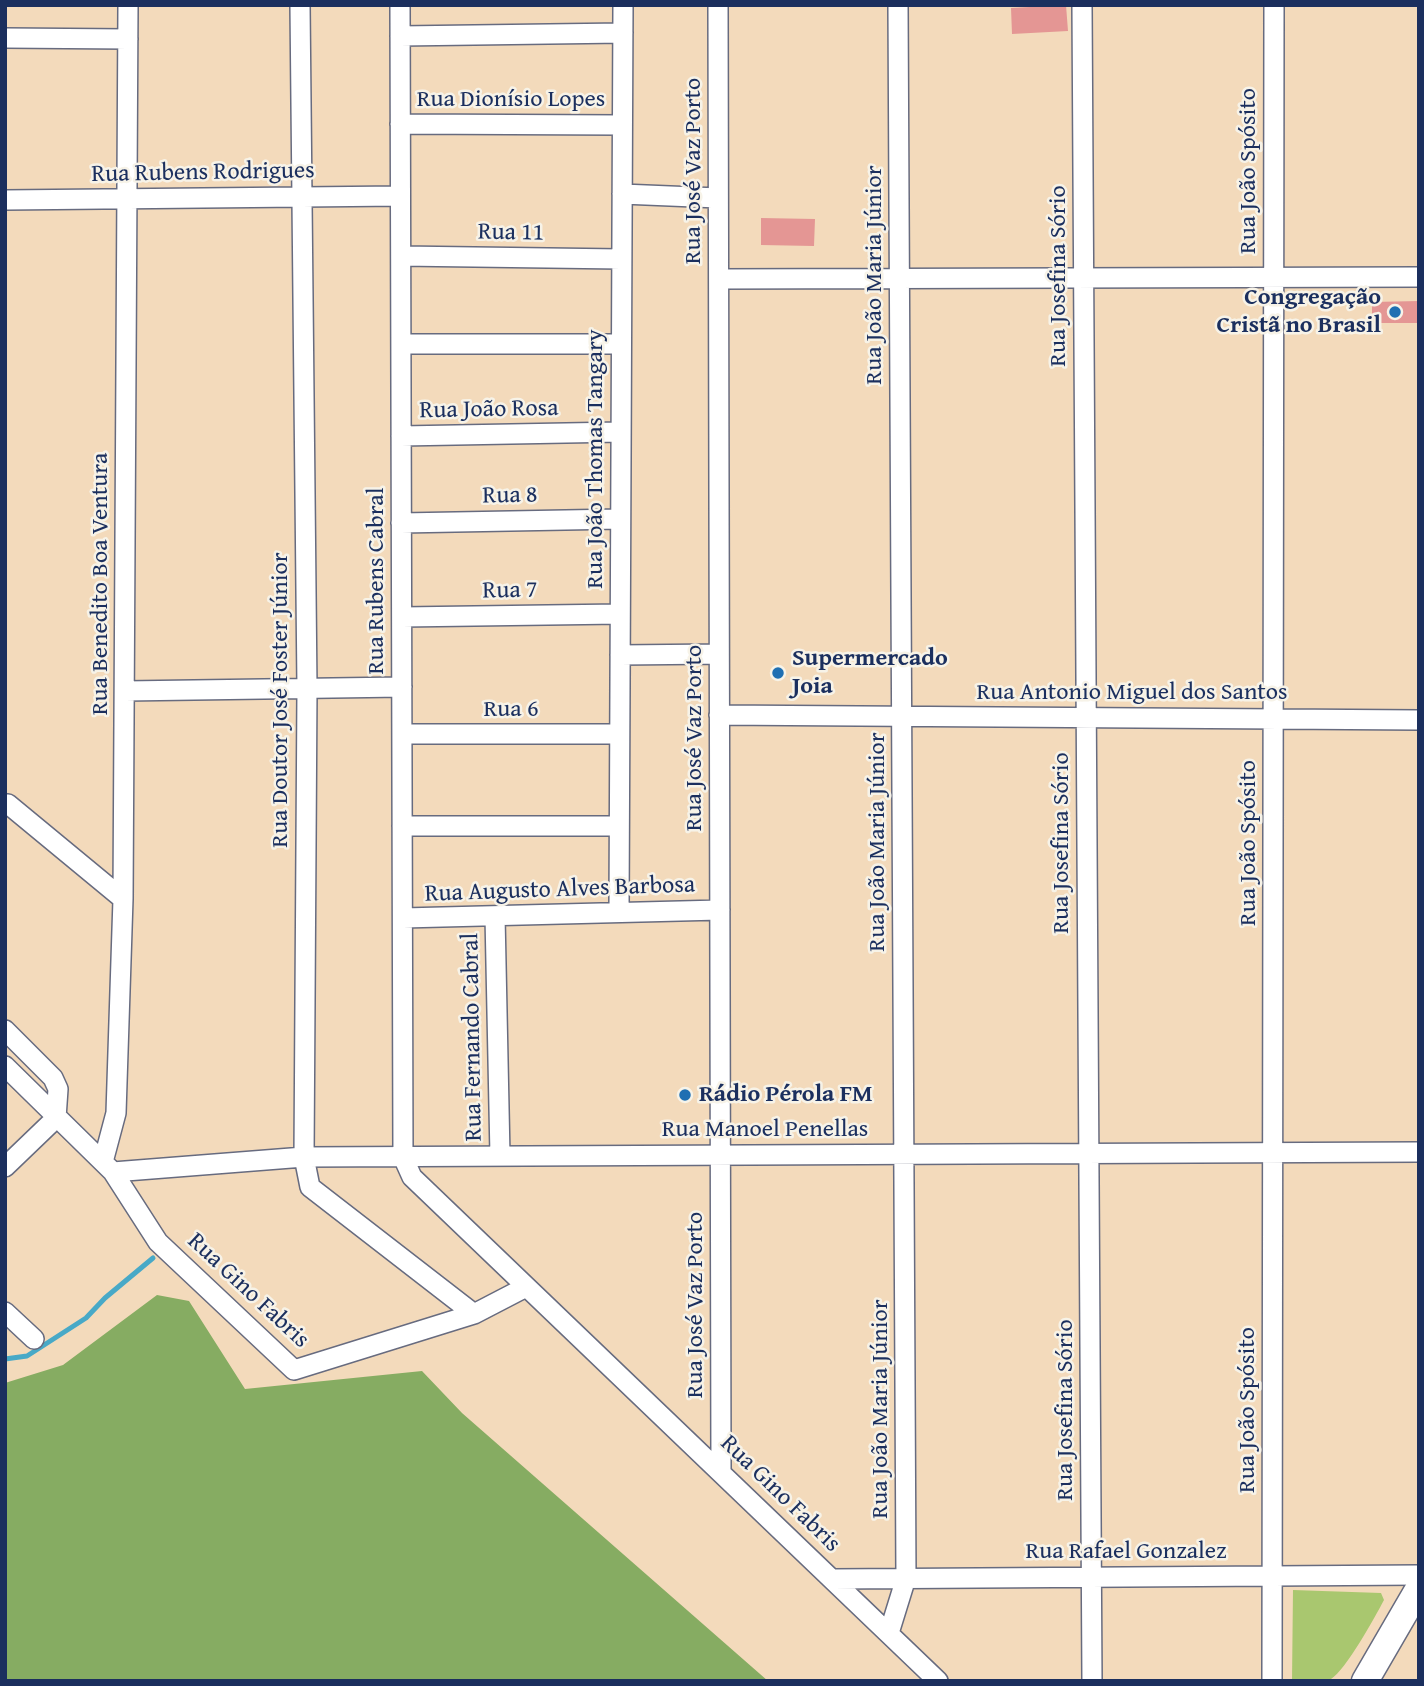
<!DOCTYPE html>
<html>
<head>
<meta charset="utf-8">
<style>
  body { margin:0 }
  #map { position:relative; width:1424px; height:1686px; overflow:hidden; background:#f3dabb; font-family:"Gentium Book Plus",serif }
  canvas { display:block }
  .frame { position:absolute; inset:0; border:7px solid #1b2f5e; pointer-events:none }
</style>
</head>
<body>
<div id="map">
<canvas width="1424" height="1686"></canvas>
<div class="frame"></div>
</div>
<script>
const c = document.querySelector('canvas').getContext('2d');
c.lineJoin = 'round';
function paint(path, color) { c.fillStyle = color; c.fill(path, 'evenodd'); }
function strokePath(path, color, width, dash) { c.strokeStyle = color; c.lineWidth = width; c.lineCap = dash ? 'butt' : 'round'; c.setLineDash(dash || []); c.stroke(path); }
function drawText(font, color, halo, rows, align = 'center') {
  c.font = font + ' "Gentium Book Plus",serif'; c.lineWidth = 5; c.setLineDash([]); c.textBaseline = 'middle'; c.strokeStyle = halo; c.fillStyle = color; for (const [text, x, y, turn = 0] of rows) {
    c.save(); c.translate(x, y); c.rotate((+turn || 0) * Math.PI / 180); c.textAlign = isNaN(turn) ? turn : align; if (halo) c.strokeText(text, 0, 0); c.fillText(text, 0, 0); c.restore();
  }
}
paint(new Path2D(`
  M1293 1590 1381 1593 1384 1600C1375 1617 1346 1670 1331 1679 1322 1684 1303 1681 1292 1681Z`), '#a9c76f');
paint(new Path2D(`
  M157 1295 189 1301 245 1389 422 1371 462 1413 768 1681H5V1383L63 1365Z`), '#86ac62');
strokePath(new Path2D(`
  M5 1359 27 1356 86 1318 105 1298 153 1258`), '#48a9c7', 5);
paint(new Path2D(`
  M1066 5 1068 31 1012 34 1011 8Z
  M761 218 815 219 814 246 761 245Z
  M1419 301V323H1372V302Z`), '#e49694');
const street = new Path2D(`
  M300 5 307 688 304 1157 310 1187 474 1314
  M400 5 403 1157 412 1177 938 1681
  M718 5 721 1472
  M1082 5 1092 1681
  M400 36 623 33
  M5 38 128 39
  M400 124 622 125
  M622 194 718 198
  M5 200 400 196
  M401 256 621 259
  M719 279 1419 277
  M401 344H621
  M401 436 621 432
  M401 523 620 519
  M402 617 620 614
  M620 655 719 654
  M125 691 402 687
  M719 715 1419 720
  M402 734H619
  M8 804 123 899
  M402 826H619
  M619 912 623 5
  M495 916 500 1156
  M403 918 720 910
  M5 1030 53 1078 58 1089 56 1118 5 1167
  M5 1066 113 1172 158 1242 294 1370 474 1314 526 1287
  M103 1162 116 1113 123 899 128 5
  M113 1172 304 1157 1419 1152
  M5 1312 34 1339
  M833 1579 1419 1575
  M889 1633 906 1578 898 5
  M1272 1681 1274 5`);
const secondary = new Path2D(`
  M1365 1681 1419 1588`);
strokePath(street, '#676b7f', 22);
strokePath(secondary, '#676b7f', 29);
strokePath(street, '#fff', 19);
strokePath(secondary, '#fff', 26);
for (const [x, y, r, color] of [
  [1395,312,7,"#1f6fb2"],
  [778,673,7,"#1f6fb2"],
  [685,1095,7,"#1f6fb2"]
]) { const dot = new Path2D(); dot.arc(x, y, r, 0, 2 * Math.PI); c.fillStyle = color; c.fill(dot); strokePath(dot, '#f7f3e8', 2.5); }
drawText('24px', '#1b2f5e', '#f7f3e8', [
  ["Rua Dionísio Lopes",511,100],
  ["Rua José Vaz Porto",694,171,-90],
  ["Rua João Spósito",1249,171,-90],
  ["Rua Rubens Rodrigues",203,173,-1],
  ["Rua 11",511,233,1],
  ["Rua João Maria Júnior",875,275,-90],
  ["Rua Josefina Sório",1059,276,-90],
  ["Rua João Rosa",489,410,-1],
  ["Rua João Thomas Tangary",596,459,-90],
  ["Rua 8",510,496,-1],
  ["Rua Rubens Cabral",377,581,-90],
  ["Rua Benedito Boa Ventura",101,584,-90],
  ["Rua 7",510,591,-1],
  ["Rua Antonio Miguel dos Santos",1132,693],
  ["Rua Doutor José Foster Júnior",281,700,-90],
  ["Rua 6",511,710],
  ["Rua José Vaz Porto",695,738,-90],
  ["Rua João Maria Júnior",878,842,-90],
  ["Rua Josefina Sório",1062,843,-90],
  ["Rua João Spósito",1249,843,-90],
  ["Rua Augusto Alves Barbosa",560,890,-2],
  ["Rua Fernando Cabral",473,1037,-91],
  ["Rua Manoel Penellas",765,1130],
  ["Rua Gino Fabris",248,1291,43],
  ["Rua José Vaz Porto",696,1305,-90],
  ["Rua João Maria Júnior",881,1409,-90],
  ["Rua Josefina Sório",1066,1410,-90],
  ["Rua João Spósito",1248,1410,-90],
  ["Rua Gino Fabris",780,1494,44],
  ["Rua Rafael Gonzalez",1126,1552]
]);
drawText('bold 24px', '#1b2f5e', '#f7f3e8', [
  ["Congregação",1381,298,"right"],
  ["Cristã no Brasil",1381,326,"right"],
  ["Supermercado",792,659],
  ["Joia",792,687],
  ["Rádio Pérola FM",699,1095]
], 'left');
</script>
</body>
</html>
